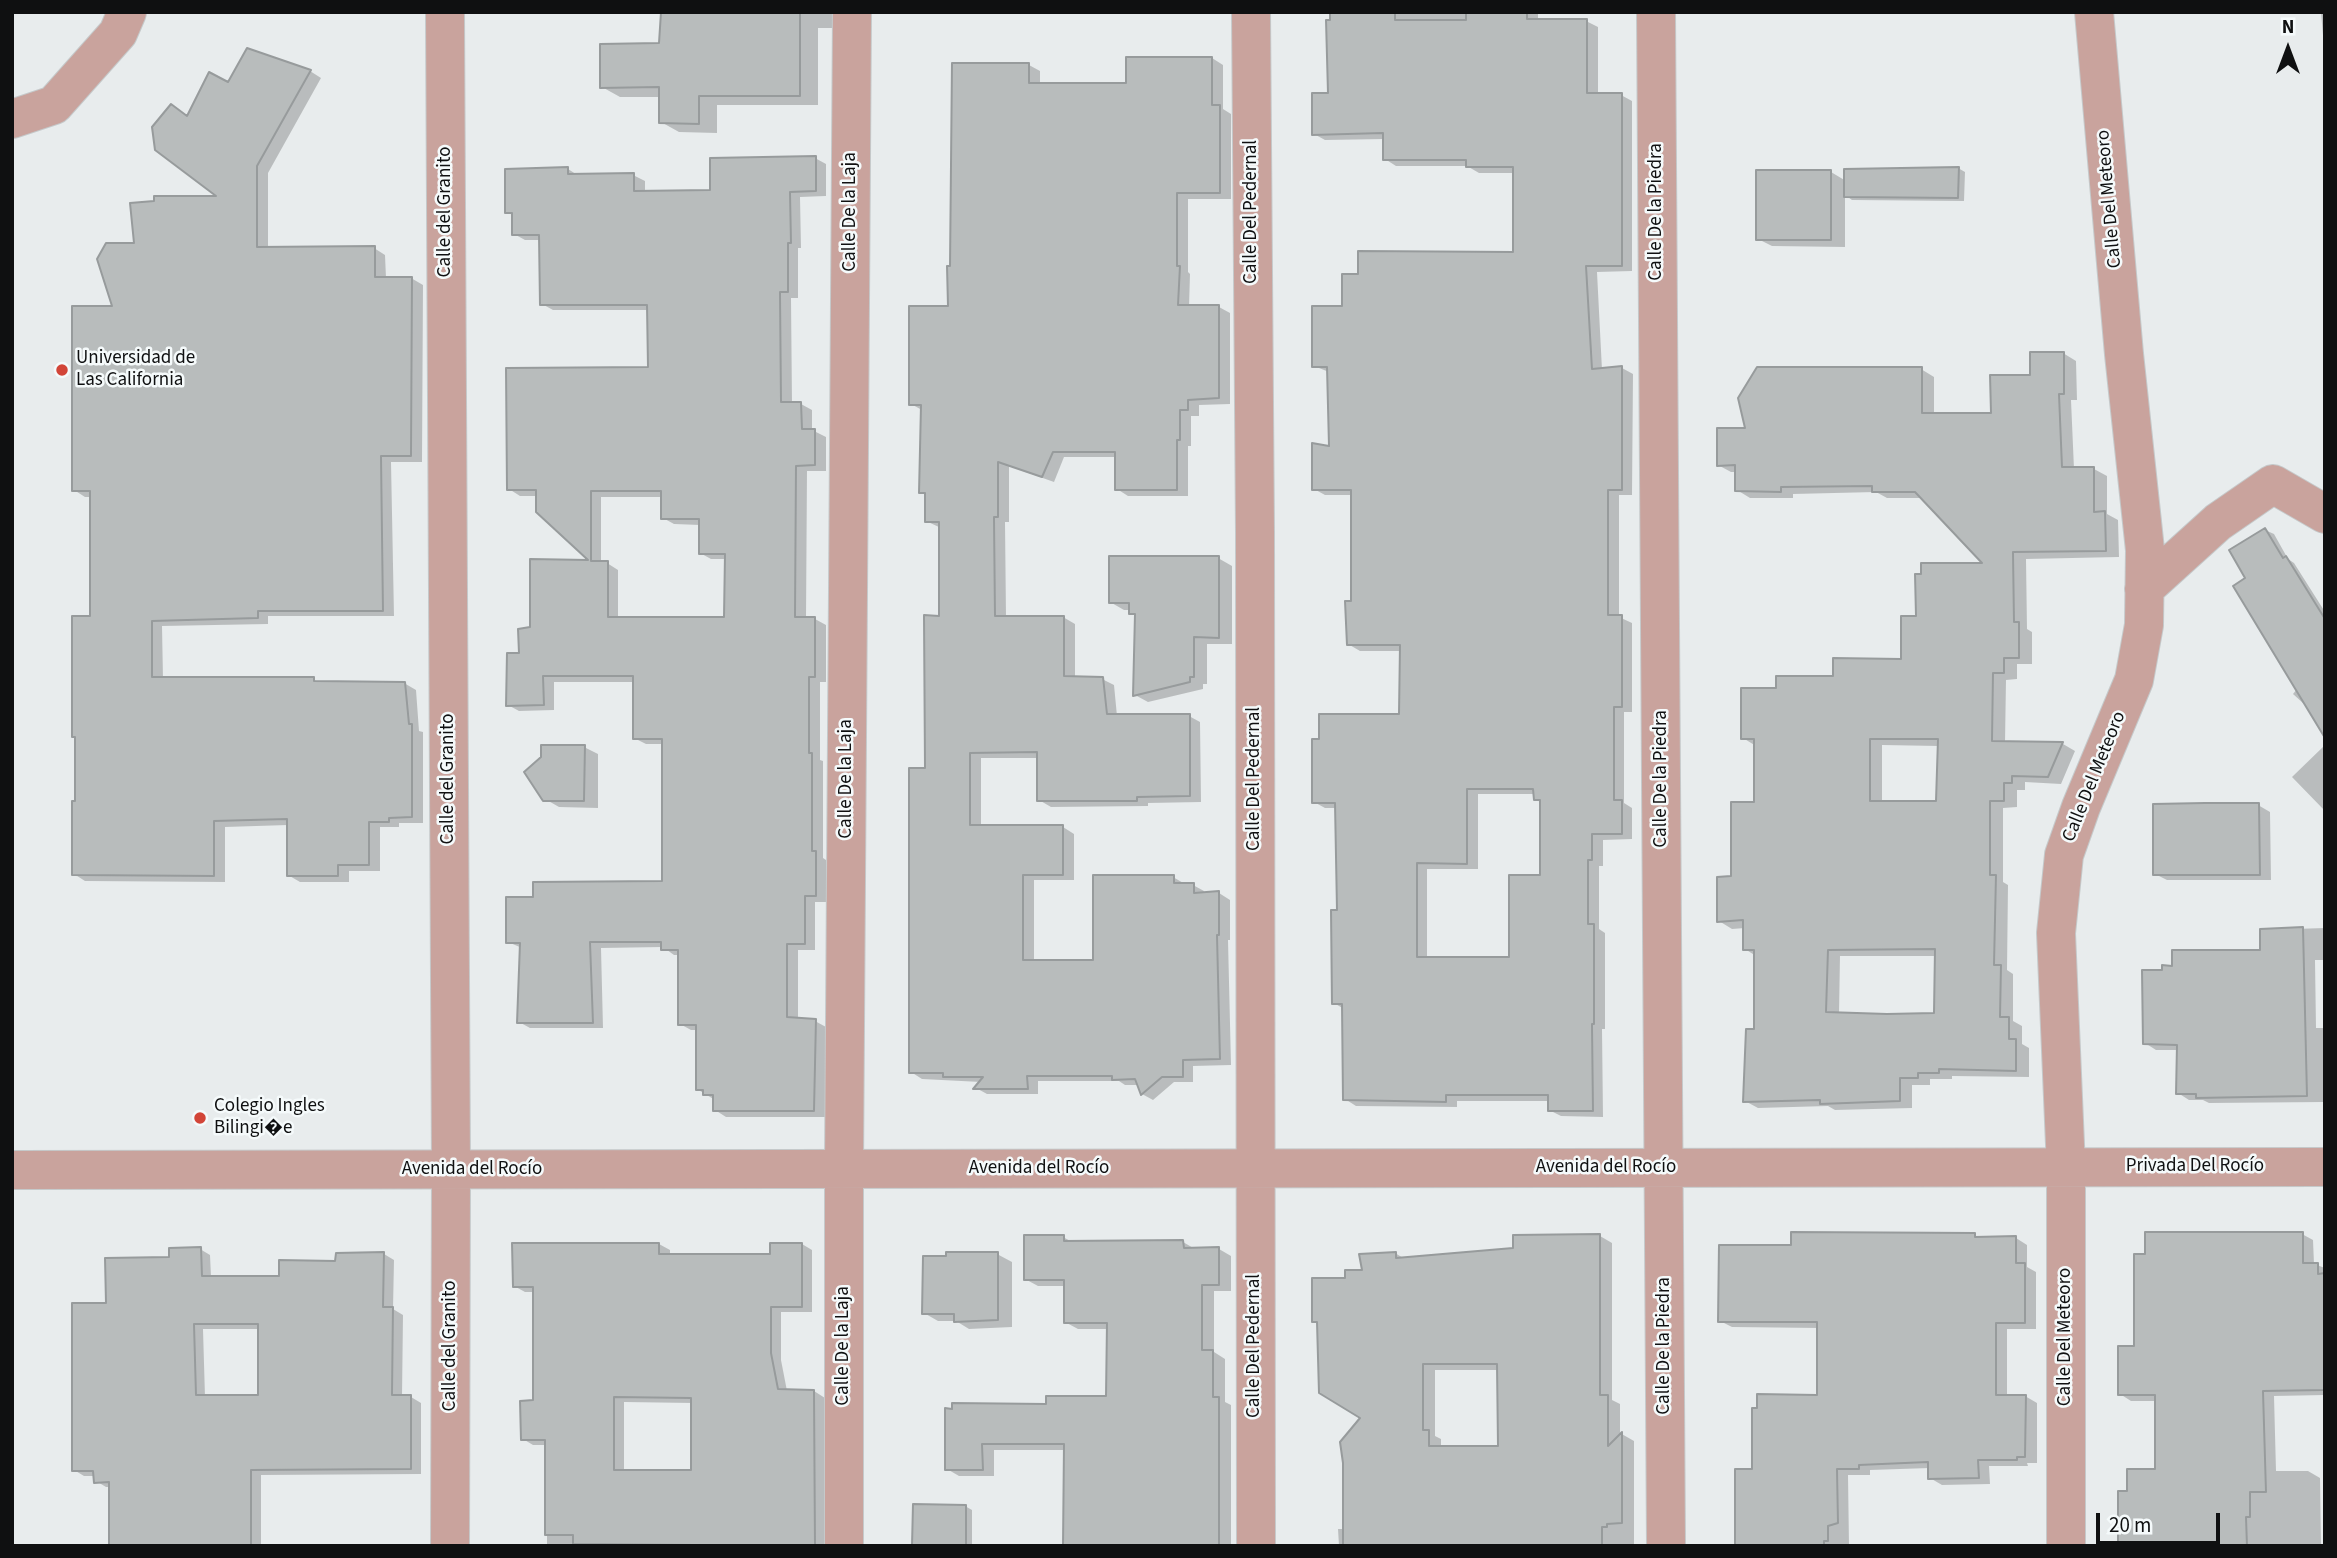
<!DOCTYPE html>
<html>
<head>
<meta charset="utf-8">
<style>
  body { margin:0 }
  #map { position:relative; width:2337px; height:1558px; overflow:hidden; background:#e8eced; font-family:"Source Sans 3",sans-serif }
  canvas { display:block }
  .frame { position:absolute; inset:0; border:14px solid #0f1011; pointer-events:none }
  .north { position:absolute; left:2253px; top:14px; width:70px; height:70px; -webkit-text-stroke:5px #f5fafb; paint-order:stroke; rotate:0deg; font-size:19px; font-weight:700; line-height:28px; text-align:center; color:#0f1011 }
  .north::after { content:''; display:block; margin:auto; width:24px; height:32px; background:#0f1011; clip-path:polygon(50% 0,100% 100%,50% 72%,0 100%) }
  .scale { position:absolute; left:2096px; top:1513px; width:124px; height:32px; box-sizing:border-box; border:4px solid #0f1011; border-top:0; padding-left:9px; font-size:21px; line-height:24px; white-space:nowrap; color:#0f1011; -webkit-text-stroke:5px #f5fafb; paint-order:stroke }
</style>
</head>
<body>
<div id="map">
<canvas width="2337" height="1558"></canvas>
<div class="frame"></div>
<div class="north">N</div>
<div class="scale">20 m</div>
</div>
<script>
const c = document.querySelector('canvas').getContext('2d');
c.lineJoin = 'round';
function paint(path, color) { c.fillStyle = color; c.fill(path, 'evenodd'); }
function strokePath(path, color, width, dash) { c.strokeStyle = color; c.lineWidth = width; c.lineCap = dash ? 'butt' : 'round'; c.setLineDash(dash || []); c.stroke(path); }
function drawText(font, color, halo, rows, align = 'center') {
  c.font = font + ' "Source Sans 3",sans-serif'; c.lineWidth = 5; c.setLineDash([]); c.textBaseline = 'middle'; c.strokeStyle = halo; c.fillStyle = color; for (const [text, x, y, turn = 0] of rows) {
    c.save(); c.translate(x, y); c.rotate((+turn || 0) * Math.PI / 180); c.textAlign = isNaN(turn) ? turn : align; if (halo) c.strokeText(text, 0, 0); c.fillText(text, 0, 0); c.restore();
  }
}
paint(new Path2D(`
  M661 12H834V28H818V105H717V133L679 132 661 122V97H620L602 87 660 45Z
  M1332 12H1538V21H1586L1598 27V95H1621L1632 101V271L1597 272 1602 370 1622 368 1633 374 1632 495H1619V617L1632 623V712H1624V803L1632 808V839L1603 840V866H1599V929L1605 933V1029H1602L1603 1117 1561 1116 1549 1110V1101H1457V1107L1356 1106 1345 1099 1344 1009 1334 1003 1339 912 1337 808H1325L1314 802 1400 716 1401 651H1360L1348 644 1353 602V495H1325L1314 489 1331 448 1329 372 1314 366 1343 307 1515 254V173H1479L1467 166H1396L1385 159V139L1325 140 1314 134 1330 95ZM1478 794H1535V799L1542 803V877L1510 959H1427V869H1478Z
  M2321 12H2325V59Z
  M247 50 310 71 321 78 268 173V249L374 248 385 255 386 278H411L423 285 422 462H391L394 616H268V624L162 626 163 679H313L319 683H404L416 690 419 731 423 732V823H399V827H380V871H349V882H300L288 875V825L225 827V882L85 881 74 874 77 803V738L74 736 92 618V497H85L74 490 114 308 135 245 222 198 172 106 189 117 229 84Z
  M1212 58 1223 65V109L1231 114V199H1188V272L1190 274 1189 307H1219L1230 313V404L1199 405V416H1191V446H1188V496H1128L1117 489 1116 457H1064L1054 482 1009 466V522H1005L1006 617H1063L1075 624V678L1102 679 1114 685 1117 716H1189L1200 722 1201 802 1148 803V806L1051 807 1039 800V758H981V827H1063L1074 834V880H1034V962H1095L1173 877 1185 884 1193 885 1204 891V894L1219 893 1230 900V940H1228L1231 1065 1193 1066V1082H1174L1153 1100 1142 1094 1139 1085H1125L1119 1081H1038V1094H987L976 1088 981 1082 922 1079 911 1072 927 770 941 617V528L926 521V495L921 492 922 410 911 404 950 307 952 268 1029 65 1040 71V85H1128Z
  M815 158 826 164V196L800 197 801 248H798V298H791L792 404H801L812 410V430L826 437V471H807L806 619H815L826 625V682H820V760L823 761V858L826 860V902H815V950H798V1020L815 1021 826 1027 825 1117H726L715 1110V1100L697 1089V1030H691L680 1024V955H674L663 947 601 948 603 1028H530L519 1022 522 948 508 942 534 898 664 882V744H646L634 738 635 682H554V710L519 711 508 705 520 654 532 629 593 562 538 512V496H520L509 489 650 368 649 310H553L542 304 541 240H525L514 234V216L507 212 568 169 579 176 633 175 645 181V193L712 191ZM601 497H663V518L674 524 700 525V553L711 559H726V619H618V570L607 563H601Z
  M1958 168 1965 172 1964 201 1852 200 1845 195V247L1772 246 1758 239 1831 172 1846 181Z
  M2063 353 2076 361 2077 400H2071L2074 469H2094L2107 476V514L2118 520 2119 557 2026 559 2027 629 2032 632V664H2017V679L2006 680 2005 743 2063 744 2075 751 2061 784 2025 782V790H2017V807L2003 808V882L2008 885 2007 970 2013 974V1021L2022 1026V1044L2029 1048V1077L1952 1076V1079H1930V1085H1912V1108L1835 1110 1828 1106 1758 1108 1745 1101 1756 1030V956L1745 949V928L1732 929 1719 921 1756 804V746L1743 738 1778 690 1902 661 1918 617 1986 564 1923 498H1887L1876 492 1793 494V498H1750L1737 490V472H1731L1718 465 1747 430 1921 369 1934 377V415H1993L2032 377ZM1882 745 1939 746 1938 803H1882ZM1840 956H1937L1936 1015 1839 1014Z
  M2265 530 2274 534 2288 559 2294 563 2325 612V723L2293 694 2297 689 2248 579Z
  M1218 558 1232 566V644H1207V684H1203V689L1148 702 1135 695 1137 617 1131 613V610H1124L1110 602Z
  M2325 745V811L2292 777Z
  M584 747 598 754V808L559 807 545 799Z
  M2258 805 2270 812 2271 880H2167L2155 874Z
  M2325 928V960H2315L2316 1028H2325V1102L2209 1103 2203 1100H2189L2178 1093 2179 1050H2156L2145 1043 2163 972 2173 967 2262 951V930Z
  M2302 1234 2313 1240 2314 1264 2325 1268V1395L2274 1396 2276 1471H2308L2320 1478 2321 1546H2124L2120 1543 2128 1493 2156 1471V1401H2131L2120 1394 2136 1348Z
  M1974 1235 1981 1239 2016 1238 2027 1245V1267L2036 1272V1329H2007V1396H2025L2037 1403V1463H2027L2028 1466H1989L1990 1484 1942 1485 1930 1478V1468L1870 1470V1475H1848L1849 1546H1721L1736 1545 1819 1396V1328L1732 1327 1720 1321 1793 1246Z
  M1600 1236 1612 1243V1400L1620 1404V1433L1634 1441V1546H1339L1338 1529H1344L1363 1417 1319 1323 1314 1321 1347 1279 1395 1253 1405 1259 1515 1250ZM1435 1370H1498L1500 1448H1441V1439L1435 1436Z
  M1063 1237 1074 1243 1183 1242 1195 1249H1219L1231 1256V1291H1214V1352L1225 1359V1402L1231 1405V1546H1065L1066 1450H994V1476H959L947 1469V1410L1047 1406 1107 1398 1108 1329H1078L1065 1322V1286H1038L1025 1279Z
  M514 1244H659L670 1250V1256H772L802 1244 812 1250V1312H781V1360L787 1391H814L825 1398V1546H547V1445H533L523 1439 535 1402V1292H525L514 1286ZM624 1402 693 1403 692 1472H624Z
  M200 1249 210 1255 211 1277H281L384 1254 394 1260 393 1309 403 1315 402 1397H411L421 1403V1474L261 1475V1546H109L111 1487H106L96 1481 95 1476H84L74 1470 108 1305 171 1259ZM203 1329H260V1397H205Z
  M997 1254 1012 1262V1327L969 1329 956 1321H938L924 1313Z
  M965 1506 972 1510V1546L920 1545Z`), '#0003');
const building = new Path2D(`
  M661 12H800V96H699V124L659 123V87L600 88V44L659 43Z
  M1330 12H1395V20H1466V12H1527V19H1587V93H1622V266H1586L1592 369 1622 366V490H1608V615H1622V707H1614V800H1622V834H1592V860H1588V924H1594V1024H1592L1593 1111H1548V1095H1446V1102L1343 1100 1342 1004H1332L1331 910H1337L1335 803H1312V739H1319V714H1399L1400 645H1347L1345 601H1351V490H1312V443L1329 446 1327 367H1312V306H1342V274H1358V251L1513 252V167H1466V160H1383V133L1312 135V93H1328L1326 20H1330ZM1467 789H1533L1534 800H1540V875H1509V957H1417V863L1467 864Z
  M247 48 311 70 257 166V247L375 246V277H412L411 456H381L383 611H258V618L152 621V677H314V681L405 682 409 724H412V817L389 818V822H369V865H338V876H287V819L214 821V876L72 875V801H75V737H72V616H90V491H72V306H112L97 259 106 243H134L130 203 154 201V196H216L155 150 152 127 171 104 187 116 209 72 228 82Z
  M1126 57H1212V105H1220V193H1177V266H1180L1178 305H1219V398L1188 400V410H1180V440H1177V490H1115V452H1053L1042 477 998 462V517H994L995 616H1064V676L1103 677 1107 714H1190V796L1137 797V801H1037V752L970 753V825H1063V875H1023V960H1093V875H1174V883H1194V893L1219 891V935H1217L1220 1059 1183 1060V1077H1162L1141 1095 1135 1079 1112 1080V1076H1027L1028 1089H973L983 1077H943V1073H909V768H925L924 615 939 616V522H925V493H919L921 405H909V306H948L947 266H950L952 63H1029V83H1126Z
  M816 156V191L790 192 791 243H788V292H780L781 402H801L802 429H815V465L796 466 795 617H815V677H809V753H812V851H816V896H805V944H787V1017L816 1019 814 1111H713V1095H703V1090H696V1025H678V950H661V942H590L593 1023H517L520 943H506V897H533V882L662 881V739H633V676H543L544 705 506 706 507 653H519L518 629 530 627V559L588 560 536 512V490H507L506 368 648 367 647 305H540L539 235H512V213H505V169L568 167V174L634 173V191L710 190V158ZM591 491H661V519H699V554H725L724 617H608V561H591Z
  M1959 167 1958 198 1844 197V169Z
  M1756 170H1831V240H1756Z
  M2030 352H2064V394H2059L2062 467H2094V512L2105 511 2106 551 2013 552 2014 622H2019V658H2004V673H1993L1992 741 2063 742 2048 777 2012 776V783H2004V801H1990V875H1996L1994 965H2001L2000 1017H2009V1039H2016V1071L1939 1069V1073H1918V1078H1900V1101L1820 1104V1100L1743 1102 1746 1029H1754V950H1743V920L1717 922V877L1731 876V802H1754V739H1741V688H1776V676H1833V658L1901 659V616H1916L1915 574H1921V563H1982L1915 492H1872V486L1781 487V492L1735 491V465L1717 466V428H1745L1738 398 1757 367H1922V413H1991L1990 375H2030ZM1870 739H1938L1936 801H1870ZM1935 949 1934 1013 1887 1014 1826 1012 1828 950Z
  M2265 528 2283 558 2286 556 2325 619V738L2233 586 2245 578 2229 550Z
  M1109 556H1219V638L1194 637V677H1190V682L1133 696 1135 614H1129V603H1109Z
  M541 745H585L584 801H543L524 772 541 757Z
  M2205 803H2259L2260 875H2153V804Z
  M2303 927 2307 1096 2196 1098V1094H2176L2177 1045 2143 1044 2142 970H2162V965L2172 966V950H2260V929Z
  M1791 1232 1975 1233V1237L2016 1236V1263H2025V1323H1996V1395H2026L2025 1457H2017V1460H1978L1979 1478 1928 1479V1462L1859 1465V1469H1837L1838 1523 1828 1526V1541H1824V1546H1735V1469H1752V1408H1757V1394L1817 1395V1322H1718L1719 1245H1791Z
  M2145 1232H2303V1263H2318V1274L2325 1273V1390L2263 1391 2266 1492H2250V1517H2246L2247 1546H2198V1543L2118 1544V1491H2127V1469H2155V1395H2118V1346H2134V1254H2145Z
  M1600 1234V1395H1608V1446L1622 1432V1523L1607 1524V1527H1602V1546H1343V1463L1340 1442 1360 1418 1319 1393 1317 1322H1312V1278H1345V1270H1362L1359 1254 1396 1252V1258L1513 1248V1235ZM1423 1364H1497L1498 1446H1429V1430H1423Z
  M1024 1235H1064V1241L1183 1240 1184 1248 1219 1247V1285H1202V1350H1213V1397H1219V1545L1063 1546 1064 1444H982L983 1470H945V1408L952 1409V1403L1046 1404V1396H1106L1107 1323H1064V1280H1024Z
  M512 1243H659V1254H770V1243H802V1307H771V1353L778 1389 814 1390 815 1546 573 1544V1535H545V1440H521L520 1401 533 1400V1287H513ZM614 1397 691 1398V1470H614Z
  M201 1247 202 1276H279V1260L335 1261 336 1253 384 1252 383 1307H393L392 1395H411V1469L251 1470V1546H109V1482L94 1483 93 1471H72V1303H106L105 1258 169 1257V1248ZM194 1324H258V1395H196Z
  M946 1252H998V1320L954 1322V1314H922L923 1256H946Z
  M913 1504 966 1505V1546H912Z`);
paint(building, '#b8bcbc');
strokePath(building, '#979b9c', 2);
const minor = new Path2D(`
  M445 12 451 1170 450 1546
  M1251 12 1255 534 1256 1546
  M1656 12 1666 1546
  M12 119 54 105 118 33 127 12
  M2144 589 2218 522 2273 484 2325 514
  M12 1170 2325 1167
  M844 1546V1169L852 12
  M2066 1546V1168L2056 933 2064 855 2081 807 2134 680 2144 625 2145 550 2124 354 2094 12`);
strokePath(minor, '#c5c9ca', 40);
strokePath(minor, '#c9a39d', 38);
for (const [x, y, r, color] of [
  [62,370,7,"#d24538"],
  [200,1118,7,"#d24538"]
]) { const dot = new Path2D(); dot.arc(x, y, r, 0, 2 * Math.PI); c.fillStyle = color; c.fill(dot); strokePath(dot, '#f5fafb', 2.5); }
drawText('19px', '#0f1011', '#f5fafb', [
  ["Calle Del Meteoro",2110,199,-95],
  ["Calle del Granito",446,212,-90],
  ["Calle De la Laja",851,212,-90],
  ["Calle Del Pedernal",1252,212,-90],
  ["Calle De la Piedra",1657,212,-90],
  ["Calle Del Meteoro",2095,777,-68],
  ["Calle del Granito",449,779,-90],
  ["Calle De la Laja",847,779,-90],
  ["Calle Del Pedernal",1255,779,-90],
  ["Calle De la Piedra",1662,779,-90],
  ["Privada Del Rocío",2195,1167],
  ["Avenida del Rocío",1606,1168],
  ["Avenida del Rocío",1039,1169],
  ["Avenida del Rocío",472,1170],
  ["Calle Del Meteoro",2066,1337,-90],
  ["Calle del Granito",451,1346,-90],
  ["Calle De la Laja",844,1346,-90],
  ["Calle Del Pedernal",1255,1346,-90],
  ["Calle De la Piedra",1665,1346,-90]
]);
drawText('19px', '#0f1011', '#f5fafb', [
  ["Universidad de",76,359],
  ["Las California",76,381],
  ["Colegio Ingles",214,1107],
  ["Bilingi�e",214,1129]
], 'left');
</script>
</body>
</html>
